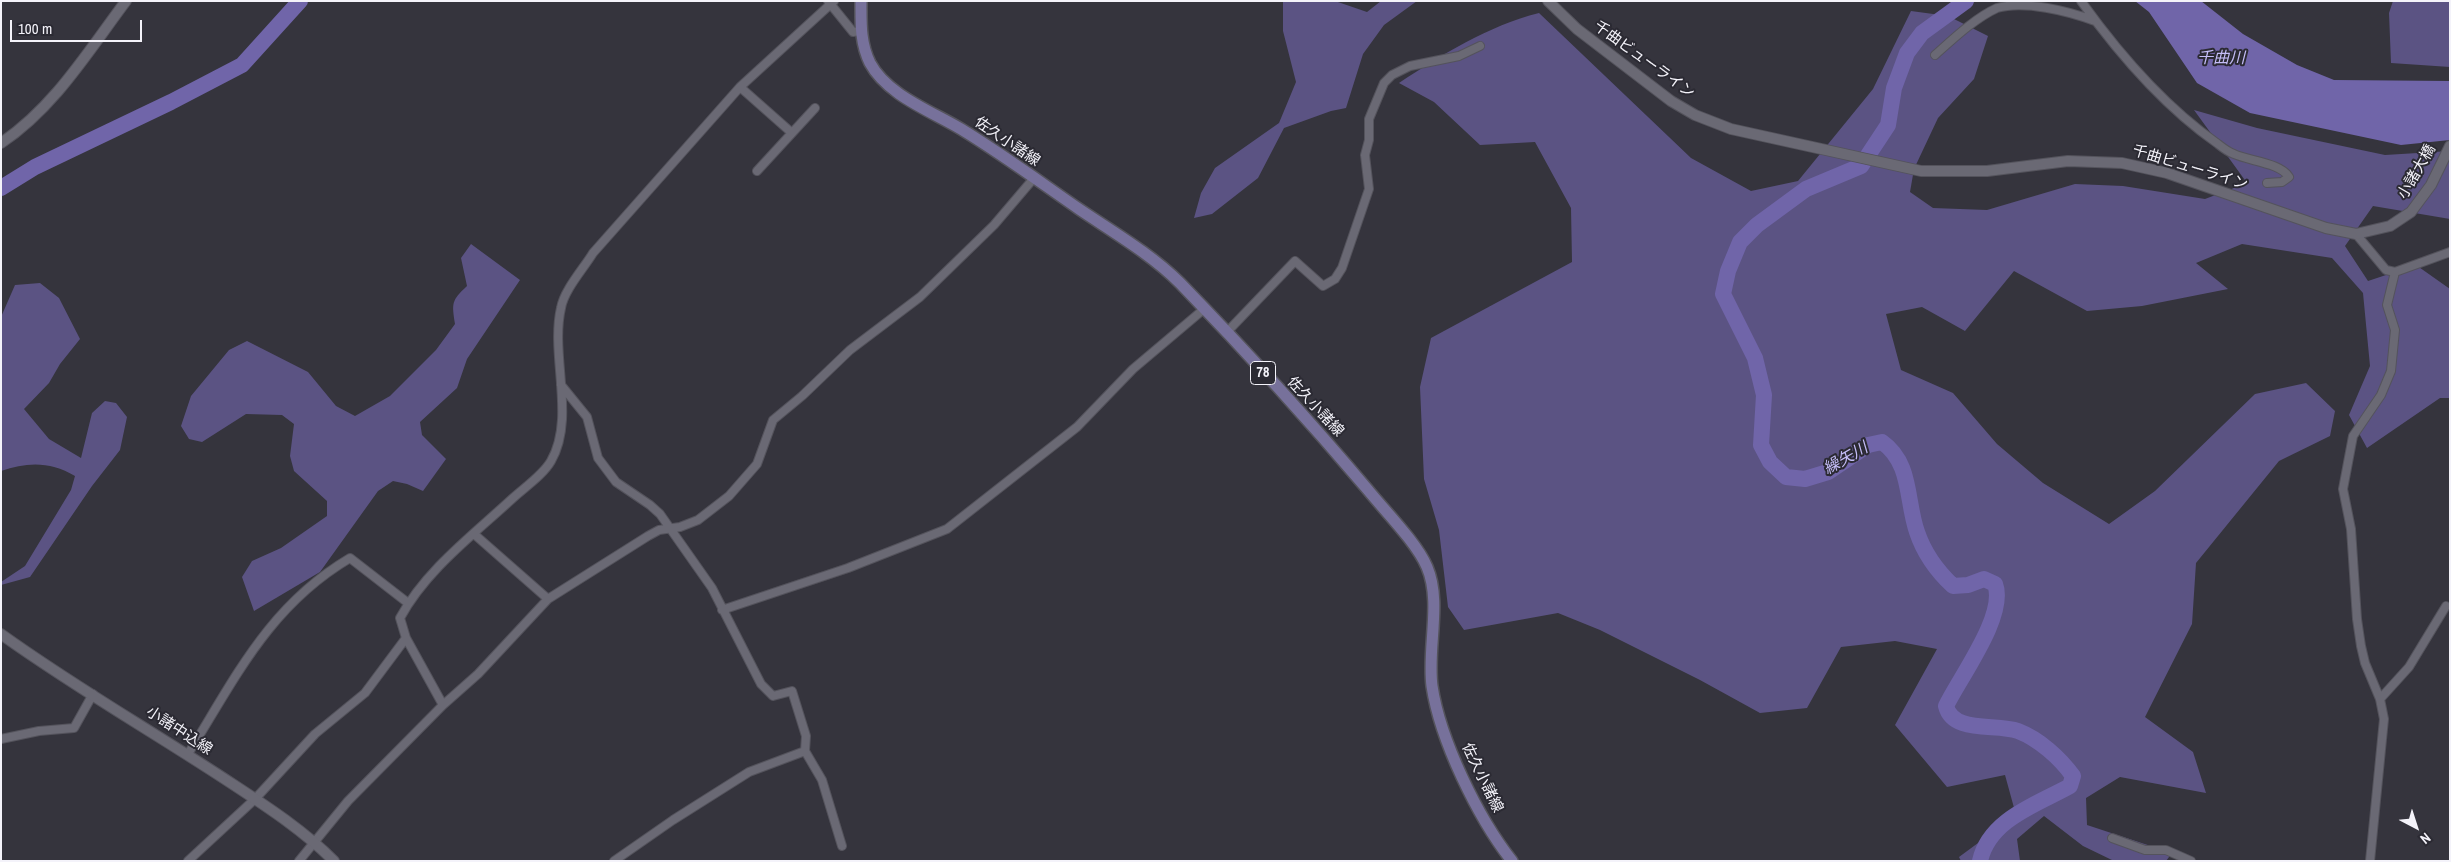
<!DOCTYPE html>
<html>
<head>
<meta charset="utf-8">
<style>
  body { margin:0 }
  #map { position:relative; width:2451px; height:862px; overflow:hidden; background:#35343d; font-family:"Archivo Narrow",sans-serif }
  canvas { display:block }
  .frame { position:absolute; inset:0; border:2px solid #f4f3fa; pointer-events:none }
  .north { position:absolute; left:2391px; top:802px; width:50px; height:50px; -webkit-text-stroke:4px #2b2a33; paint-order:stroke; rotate:140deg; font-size:14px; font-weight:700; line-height:20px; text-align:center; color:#f4f3fa }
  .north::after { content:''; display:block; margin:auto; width:18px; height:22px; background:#f4f3fa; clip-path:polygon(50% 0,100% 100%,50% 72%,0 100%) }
  .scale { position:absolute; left:10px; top:20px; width:132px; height:22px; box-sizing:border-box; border:2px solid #f4f3fa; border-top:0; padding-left:6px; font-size:15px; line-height:18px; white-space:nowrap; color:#f4f3fa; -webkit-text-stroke:4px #2b2a33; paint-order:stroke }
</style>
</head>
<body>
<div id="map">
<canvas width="2451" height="862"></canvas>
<div class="frame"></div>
<div class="north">N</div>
<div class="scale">100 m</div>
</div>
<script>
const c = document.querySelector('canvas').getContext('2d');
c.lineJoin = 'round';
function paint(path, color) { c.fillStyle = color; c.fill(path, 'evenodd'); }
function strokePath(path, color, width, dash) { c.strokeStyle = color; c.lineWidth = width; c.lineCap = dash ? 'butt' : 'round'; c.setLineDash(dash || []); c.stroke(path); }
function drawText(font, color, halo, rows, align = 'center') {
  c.font = font + ' "Archivo Narrow","Noto Sans JP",sans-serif'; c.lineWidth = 4; c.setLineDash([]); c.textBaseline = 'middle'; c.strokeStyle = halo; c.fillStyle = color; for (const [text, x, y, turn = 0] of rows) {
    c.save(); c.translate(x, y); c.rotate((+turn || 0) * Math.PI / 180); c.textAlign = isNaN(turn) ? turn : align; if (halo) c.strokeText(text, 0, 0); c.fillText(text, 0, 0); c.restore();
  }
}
paint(new Path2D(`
  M1283 1H1335L1367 12 1381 1H1417L1384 25 1363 54 1346 108 1331 111 1284 128 1258 178 1212 214 1194 218 1201 193 1215 168 1279 123 1296 82 1283 31Z
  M2393 1H2450V67L2391 63 2389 13Z
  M1911 11 1948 16 1988 36 1974 79 1938 118 1914 169 1910 192 1933 208 1987 210 2075 184 2123 186 2205 199 2247 183 2194 110 2257 128 2385 155 2450 151V219L2373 206 2345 246 2368 281 2416 265 2450 289V398H2440L2367 448 2349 415 2370 366 2363 293 2332 258 2242 244 2196 263 2228 289 2142 306 2087 311 2014 271 1965 331 1922 307 1886 314 1901 370 1953 393 1997 444 2043 483 2109 524 2155 491 2255 394 2306 383 2335 411 2330 436 2279 461 2196 563 2192 624 2145 717 2193 752 2206 793 2120 777 2086 798 2087 825 2172 853 2166 861H2114L2083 846 2044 816 2017 839 2020 861H1961L1959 857 2016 815 2005 775 1947 787 1895 725 1937 649 1895 641 1841 647 1807 708 1760 713 1700 680 1600 630 1558 613 1464 630 1448 607 1439 530 1424 479 1420 387 1431 338 1572 262 1571 208 1535 142 1480 145 1434 102 1399 83C1443 54 1488 26 1539 13L1691 158 1751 191 1798 181 1873 89Z
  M471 244 520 280 467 359 457 388 420 422 422 435 446 459 423 491 407 484 393 481 378 491 320 572 254 611 242 577 252 561 281 548 327 516V501L294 471 290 456 294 424 282 415 246 414 202 442 189 439 181 426 191 396 229 350 247 341 308 372 336 406 355 416 390 396 436 350 455 324C452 303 451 301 467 286L461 258Z
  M40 283 59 298 80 339 60 364 49 383 24 409 49 439 81 458 92 413 105 401 116 403 127 417 120 450 92 486 30 577 1 585V582L25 566 71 490 75 476C50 461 27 462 1 471V317L15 285Z`), '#5b5383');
paint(new Path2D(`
  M2135 1H2201L2243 34 2297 65 2334 80 2450 81V140L2401 145 2250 113 2197 83 2149 12Z`), '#7065a9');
strokePath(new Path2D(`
  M1966 1 1922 33 1907 53 1894 88 1888 125 1861 166 1806 189 1757 225 1740 242 1728 271 1723 294 1755 358 1764 395 1761 445 1770 462 1786 477 1805 479 1828 472 1868 445 1882 442C1912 463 1906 501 1917 532 1924 553 1937 571 1953 586L1968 585 1984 579 1995 584C2007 615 1960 677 1946 706 1953 734 1996 723 2018 731 2039 739 2060 758 2073 776L2070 786C2038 804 1989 819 1980 861
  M1 188 35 167 171 102 242 65 300 1`), '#7065a9', 16);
const street = new Path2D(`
  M828 1 853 32 861 31
  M2081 1C2119 54 2165 107 2218 144 2223 148 2228 152 2234 154 2249 161 2281 163 2289 177L2282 182 2267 183
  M1935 55C1953 39 1975 18 1997 8 2024 0 2068 11 2095 21
  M740 87 792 133
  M757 171 815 108
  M2356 234 2386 270 2395 272 2450 252
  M1226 333 1295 261 1323 286 1335 279 1342 268 1369 189 1365 155 1369 140V119L1384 83 1392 75 1410 66 1459 56 1480 46
  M561 385 587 417 598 458 616 482 650 505 660 514 712 588 761 684 773 696 792 691 806 736 805 751 822 780 842 846
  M474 534 548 599
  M722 610 848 568 947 529 1077 427 1133 369 1204 309
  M2380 699 2409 667 2446 606
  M443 705 406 638 400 618C426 570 473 535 513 498 525 487 543 475 551 461 576 418 550 355 561 308 564 290 584 268 593 253L740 87 834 1
  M1 739 39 731 74 728 93 694
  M188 754C236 677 269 606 350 558L408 603
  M2112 838 2145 850H2166L2191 861
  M188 861 255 799 315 734 365 693 406 638
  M299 861 348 801 443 705 478 674 548 599 648 536 659 530 680 527 698 520 729 496 757 464 773 420 802 396 850 350 920 297 994 225 1034 178
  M614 861 673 820 749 772 805 751
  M2370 861 2384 719 2380 699 2365 663 2361 646 2357 619 2351 529 2343 489 2353 436 2381 395 2391 371 2395 330 2387 305 2395 272`);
const secondary = new Path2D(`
  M1548 1 1577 29 1671 101 1695 115 1731 129 1921 171H1987L2068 161 2122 163 2167 173 2326 228 2356 234 2390 226 2411 212 2431 185 2450 146
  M1 143C54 108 89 50 126 1
  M1 634C76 688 157 734 234 785 269 808 304 831 334 861`);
const primary = new Path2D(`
  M861 1C861 22 860 43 870 63 887 95 931 111 961 129 1002 154 1040 182 1079 209 1113 232 1151 254 1180 283 1245 350 1308 419 1368 490 1385 511 1417 543 1427 567 1442 602 1427 648 1432 686 1440 740 1478 818 1512 861`);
strokePath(street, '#54535c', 10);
strokePath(secondary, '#54535c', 12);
strokePath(primary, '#54535c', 14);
strokePath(street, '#6a6974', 8);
strokePath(secondary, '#6a6974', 10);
strokePath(primary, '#77719b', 11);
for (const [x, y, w] of [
  [1263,373,25]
]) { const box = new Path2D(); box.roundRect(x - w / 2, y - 11.5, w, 23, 4); c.fillStyle = '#2b2a33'; c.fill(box); strokePath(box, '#f4f3fa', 1); }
drawText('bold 14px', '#f4f3fa', null, [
  ["78",1263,373]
]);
drawText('15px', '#f4f3fa', '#2b2a33', [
  ["千曲ビューライン",1644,60,36],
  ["佐久小諸線",1007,142,34],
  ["千曲ビューライン",2190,168,17],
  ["小諸大橋",2417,172,-60],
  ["佐久小諸線",1315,407,47],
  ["小諸中込線",179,731,33],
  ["佐久小諸線",1482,778,64]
]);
drawText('italic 16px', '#c4bdf7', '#2b2a33', [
  ["千曲川",2221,59],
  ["繰矢川",1846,459,-30]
]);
</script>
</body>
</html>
